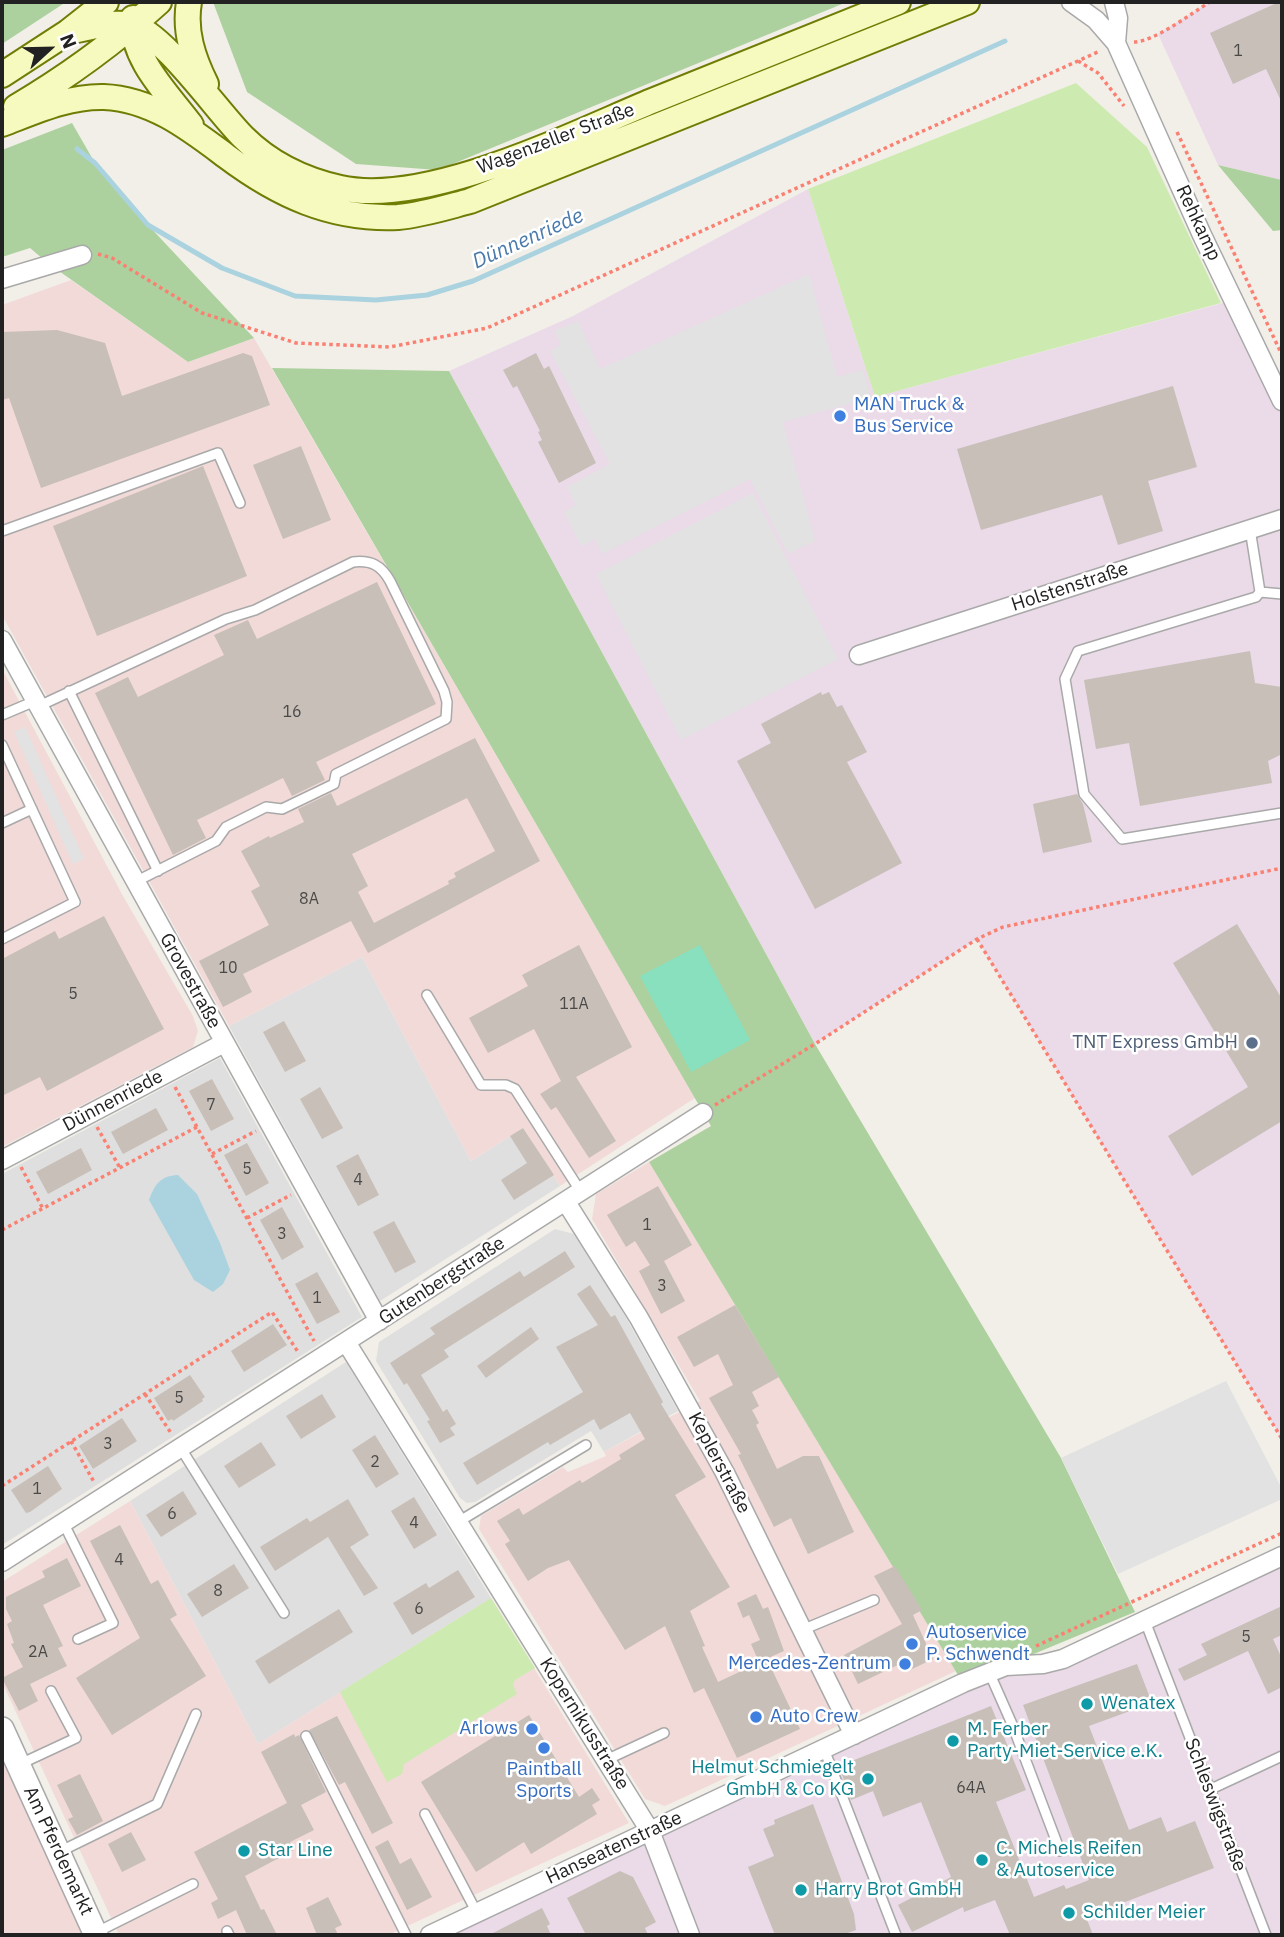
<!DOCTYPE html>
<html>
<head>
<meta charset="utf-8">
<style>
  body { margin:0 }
  #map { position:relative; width:1284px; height:1937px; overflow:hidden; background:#f2efe9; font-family:"IBM Plex Sans",sans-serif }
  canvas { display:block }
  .frame { position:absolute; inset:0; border:4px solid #222; pointer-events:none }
  .north { position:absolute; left:14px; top:14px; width:70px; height:70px; -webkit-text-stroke:5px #fff; paint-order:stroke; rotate:68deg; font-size:19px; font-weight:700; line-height:28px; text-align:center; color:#222 }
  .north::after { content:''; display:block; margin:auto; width:24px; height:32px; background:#222; clip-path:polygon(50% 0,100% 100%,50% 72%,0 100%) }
</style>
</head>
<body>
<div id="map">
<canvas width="1284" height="1937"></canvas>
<div class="frame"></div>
<div class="north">N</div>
</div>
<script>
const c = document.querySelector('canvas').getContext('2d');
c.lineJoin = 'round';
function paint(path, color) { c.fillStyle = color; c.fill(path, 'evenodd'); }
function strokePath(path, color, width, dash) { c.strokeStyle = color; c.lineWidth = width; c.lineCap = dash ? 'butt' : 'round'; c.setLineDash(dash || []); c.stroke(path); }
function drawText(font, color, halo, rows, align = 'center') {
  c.font = font + ' "IBM Plex Sans",sans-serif'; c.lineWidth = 5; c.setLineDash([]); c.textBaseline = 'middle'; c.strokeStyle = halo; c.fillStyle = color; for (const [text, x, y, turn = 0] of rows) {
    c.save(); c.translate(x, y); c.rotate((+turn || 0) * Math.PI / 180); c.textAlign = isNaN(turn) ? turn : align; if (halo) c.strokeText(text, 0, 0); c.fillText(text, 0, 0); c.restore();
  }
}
paint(new Path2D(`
  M362 957 471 1161 523 1128 560 1186 380 1301 229 1026Z
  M220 1058 362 1317 2 1545V1174Z
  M555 1229 574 1234 614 1296 678 1411 604 1452 591 1431 475 1502 467 1503 460 1498 376 1361 379 1342Z
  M346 1362 491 1598 258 1744 130 1501Z`), '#e0dfdf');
paint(new Path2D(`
  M71 280 188 362 254 338 695 1098 560 1186 523 1128 471 1161 362 957 229 1026 2 615V305Z
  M2 669 123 896 193 1016 198 1031 193 1047 2 1147Z
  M649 1162 956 1671 665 1806 645 1799 479 1529 481 1516 563 1467 568 1472 606 1456 604 1452 700 1401 592 1219 596 1194Z
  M130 1501 258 1744 491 1598 629 1823 388 1935H119L2 1682V1582Z
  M2 1756 85 1935H2Z`), '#f2dad9');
paint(new Path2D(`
  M1210 2H1282V180L1218 165 1158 34Z
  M808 189 875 397 1234 300 1282 401V1439L977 939 815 1044 449 371 573 316Z
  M1282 1556V1935H430L963 1683 1043 1664Z`), '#ebdbe8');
paint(new Path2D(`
  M1076 83 1147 147 1221 303 875 397 808 189Z
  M491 1598 535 1668 515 1680 513 1685 517 1694 404 1764 402 1774 387 1782 340 1692Z`), '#cdebb0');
paint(new Path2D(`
  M2 2H66L2 44Z
  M213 2H847L438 170 356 164 247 92Z
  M72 123 95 163 148 225 254 338 188 362 49 264 30 248 2 257V150Z
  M1218 165 1282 180V230L1273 231Z
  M272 368 449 371 815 1044 1061 1458 1135 1612 1024 1658 961 1680 649 1162 711 1126Z`), '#add19e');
paint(new Path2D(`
  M700 945 750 1040 691 1072 640 976Z`), '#88e0be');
paint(new Path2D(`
  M809 274 837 377 863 370 871 398 783 422 815 541 788 554 750 479 602 554 595 539 581 546 564 512 576 505 567 487 610 464 550 351 561 345 555 331 578 321 600 369Z
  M753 493 838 659 681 740 596 574Z
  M25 727 84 859 73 864 14 732Z
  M1226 1381 1282 1489V1499L1118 1574 1061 1458Z`), '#e2e2e2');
paint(new Path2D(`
  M178 1175 197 1194 220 1243 230 1270 223 1284 213 1292 194 1280 149 1200C155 1184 160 1176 178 1175Z`), '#aad3df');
strokePath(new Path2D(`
  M77 149 95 163 148 225 222 268 295 296 376 300 427 295 473 281 1005 41`), '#aad3df', 5);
paint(new Path2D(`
  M1279 2H1282V103L1266 69 1233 84 1210 33Z
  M57 330 105 343 122 396 243 353 252 356 270 405 41 488 9 398 2 400V332Z
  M536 353 544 369 549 366 596 463 559 483 538 442 542 440 538 432 540 431 517 386 513 388 503 370Z
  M1173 386 1197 467 1148 481 1163 531 1118 545 1102 495 981 530 957 449Z
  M301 446 331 520 283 539 253 465Z
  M203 466 247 576 97 636 53 526Z
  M377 582 436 704 316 762 325 780 292 796 283 778 197 820 206 838 173 855 95 693 128 677 138 697 224 655 214 635 248 620 257 639Z
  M1250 651 1255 683 1282 687V754L1268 761 1272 783 1140 806 1129 743 1096 749 1084 680Z
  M821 692 822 695 829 692 837 707 842 705 867 752 847 762 902 863 815 909 737 761 771 743 761 724Z
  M475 738 540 861 368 953 351 921 243 974 252 992 223 1007 199 961 269 925 251 891 260 886 241 851 269 836 270 838 304 822 298 809 331 793 337 806ZM467 798 495 851 454 873 456 877 448 881 449 884 374 923 358 892 368 886 352 854Z
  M1077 794 1083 804 1092 842 1043 853 1033 804Z
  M104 916 164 1029 47 1091 40 1077 2 1096V959L55 931 59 939Z
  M1237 924 1282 999V1121L1192 1176 1168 1136 1248 1087 1173 963Z
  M579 945 632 1047 576 1077 616 1141 589 1158 556 1107 551 1110 540 1094 561 1081 534 1029 488 1053 469 1018 528 986 522 975Z
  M284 1021 306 1061 285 1072 263 1032Z
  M212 1079 234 1119 211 1131 189 1091Z
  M320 1087 343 1128 322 1139 300 1099Z
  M156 1108 168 1130 123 1154 111 1132Z
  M523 1128 554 1175 514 1200 501 1180 527 1163 510 1136Z
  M247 1143 269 1183 246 1196 224 1155Z
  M81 1148 92 1170 48 1194 36 1172Z
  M358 1154 379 1195 358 1206 336 1166Z
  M658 1186 692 1245 664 1261 685 1301 661 1314 639 1271 650 1265 635 1241 626 1247 607 1215Z
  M282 1207 304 1247 282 1260 260 1220Z
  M394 1221 416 1262 395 1273 373 1232Z
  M565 1251 575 1267 444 1350 449 1357 421 1375 443 1412 447 1409 456 1424 450 1428 455 1435 440 1443 427 1421 430 1420 407 1383 404 1385 390 1363 435 1334 430 1328 520 1271 524 1277Z
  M317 1272 340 1312 317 1324 295 1284Z
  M590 1285 611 1317 615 1315 663 1402 661 1404 706 1477 675 1495 730 1587 690 1611 705 1646 702 1647 718 1682 767 1659 800 1729 737 1758 704 1688 694 1693 665 1626 625 1650 569 1560 548 1568 528 1581 505 1544 510 1541 497 1521 519 1508 523 1515 580 1480 582 1483 621 1459 619 1455 645 1439 630 1413 600 1430 594 1419 550 1445 548 1442 477 1485 463 1463 583 1392 556 1347 598 1325 577 1294Z
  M735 1305 779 1377 752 1392 759 1406 752 1410 759 1423 756 1425 777 1469 803 1456H819L854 1532 808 1554 791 1518 774 1527 738 1455 741 1454 709 1398 733 1385 718 1354 694 1367 677 1337Z
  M273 1324 287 1345 244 1372 231 1351Z
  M531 1327 539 1339 486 1378 477 1366Z
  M190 1375 205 1397 202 1399 203 1401 173 1421 172 1419 168 1421 154 1398Z
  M322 1394 336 1417 301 1439 286 1416Z
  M122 1418 137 1441 93 1469 79 1446Z
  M375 1435 399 1474 376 1488 352 1450Z
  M261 1442 276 1465 239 1488 224 1466Z
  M48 1466 62 1489 30 1512 26 1513 11 1490Z
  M183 1491 197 1514 161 1537 146 1515Z
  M414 1497 437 1535 414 1549 391 1511Z
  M348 1499 369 1535 350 1547 378 1588 364 1596 328 1537 275 1571 260 1547 307 1518 310 1522Z
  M120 1525 151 1584 158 1580 177 1615 170 1619 206 1676 112 1735 76 1678 140 1638 90 1541Z
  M67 1558 81 1586 43 1605 63 1646 58 1648 67 1666 30 1684 38 1701 19 1711 2 1678 23 1667 11 1644 14 1643 7 1624 12 1621 6 1609V1597L45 1577 42 1571Z
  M234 1564 249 1588 202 1617 187 1594Z
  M895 1566 922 1610 913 1615 933 1659 910 1670 906 1661 858 1684 844 1655 902 1624 874 1576Z
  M458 1570 475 1597 412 1635 393 1603 426 1583 429 1588Z
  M756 1594 763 1609 768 1607 784 1651 759 1662 751 1644 760 1640 749 1615 743 1618 737 1603Z
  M1282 1606V1635L1273 1639 1282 1659V1687L1268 1694 1248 1651 1184 1681 1178 1669 1207 1655 1201 1644Z
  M339 1609 353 1632 269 1684 255 1661Z
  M1137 1664 1152 1703 1089 1726 1129 1830 1161 1817 1167 1832 1195 1821 1214 1868 1086 1917 1093 1935H1010L995 1900 964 1912 963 1907 912 1932 898 1905 951 1877 921 1802 883 1817 873 1791 851 1800 839 1766 991 1706 1026 1790 996 1802 1034 1897 1064 1885 1066 1889 1089 1880 1023 1705Z
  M529 1715 579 1797 592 1788 600 1800 592 1805 597 1814 531 1854 524 1842 476 1872 421 1782Z
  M337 1716 393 1823 372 1834 345 1782 339 1785 309 1730Z
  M294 1734 295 1737 299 1735 326 1792 301 1805 314 1830 290 1842 294 1850 245 1876 261 1910 264 1909 277 1935H247L236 1910 218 1919 211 1903 218 1899 194 1852 287 1803 261 1752Z
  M80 1774 103 1821 77 1835 68 1819 73 1817 57 1785Z
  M813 1804 854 1914 856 1930 842 1935H775L748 1867 774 1856 763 1829 775 1824 774 1820Z
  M131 1832 146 1860 122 1872 108 1844Z
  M388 1840 400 1864 411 1858 432 1897 407 1910 375 1847Z
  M620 1871 633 1877 656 1922 645 1928 648 1935H586L567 1898Z
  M328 1897 342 1925 335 1928 338 1935H317L306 1908Z
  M542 1908 550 1924 547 1926 551 1935H489Z`), '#c7bfb8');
const service = new Path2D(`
  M1250 529 1260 592 1256 597 1078 651 1065 679 1084 794 1122 839 1282 813
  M2 531 218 453 240 503
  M1260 592 1282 594
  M69 691 158 871
  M39 706 226 619 255 610 353 562C371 560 381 565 390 581L444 691 447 702 446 719 336 774 334 784 282 809 266 807 226 827 216 841 135 882
  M2 715 35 701
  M2 745 75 902 2 939
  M2 823 32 809
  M427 995 481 1085H506L515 1089 581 1192
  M180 1447 284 1613
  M63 1522 113 1623 78 1639
  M458 1522 586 1445
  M1145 1621 1266 1935
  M802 1630 874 1600
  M989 1672 1012 1724 1060 1851
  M306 1736 406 1935
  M824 1749 896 1935
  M606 1760 664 1733
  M18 1765 76 1738 51 1691
  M1209 1790 1282 1756
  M425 1814 477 1913
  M59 1852 157 1804 196 1714
  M227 1931 229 1935
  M97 1932 193 1884`);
const minor = new Path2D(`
  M1071 2 1096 20 1116 43 1202 235 1282 401
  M1114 2 1118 18 1116 43
  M2 279 82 255
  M2 640 379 1321
  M859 655 1282 519
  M2 1160 224 1043
  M566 1202 639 1318 725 1473 854 1735
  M346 1342 650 1831 690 1935
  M2 1562 703 1113
  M430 1935 963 1683 1006 1666 1043 1664 1063 1659 1282 1556`);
const tertiary = new Path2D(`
  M2 1729 96 1935`);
const secondary = new Path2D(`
  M189 2C184 31 193 58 206 84
  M133 18C131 59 168 94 191 125
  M68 32C87 28 111 21 131 25 163 33 217 111 243 137 269 163 304 180 340 188 427 207 570 135 652 101 734 68 816 35 898 2
  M2 75 68 32 106 2
  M16 107C67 77 115 42 159 2
  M2 124C34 112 68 96 104 97 152 99 190 129 226 156 278 195 331 220 398 217 422 215 447 207 470 201L967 2`);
strokePath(service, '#a9a9a9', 12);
strokePath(minor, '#a9a9a9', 21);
strokePath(tertiary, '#a9a9a9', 26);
strokePath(secondary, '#707d05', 28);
strokePath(new Path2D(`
  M1134 42C1156 41 1190 14 1210 2
  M1078 61 1098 73 1124 106
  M1177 132 1282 355
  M98 254 112 258 202 313 296 343 390 347 487 328 1100 51
  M977 939 1282 1439
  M175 1087 314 1341
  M715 1105 815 1044 977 939 1003 927 1282 868
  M97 1127 120 1168
  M212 1154 256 1131
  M21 1167 43 1209
  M247 1218 291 1195
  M2 1230 197 1127
  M145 1394 171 1433
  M71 1441 94 1482
  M2 1486 272 1312 298 1352
  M1036 1646 1282 1533`), '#fa8072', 3.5, [3.5, 3.5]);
strokePath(service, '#fff', 9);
strokePath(minor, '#fff', 18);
strokePath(tertiary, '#fff', 23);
strokePath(secondary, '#f7fabf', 24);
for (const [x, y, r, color] of [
  [840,416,7,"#3f7fe0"],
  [1252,1043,7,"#5c6f8a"],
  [912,1644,7,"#3f7fe0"],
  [905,1664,7,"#3f7fe0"],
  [1087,1704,7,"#0f9aa8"],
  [756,1717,7,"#3f7fe0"],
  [532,1729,7,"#3f7fe0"],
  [953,1741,7,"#0f9aa8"],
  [544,1748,7,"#3f7fe0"],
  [868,1779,7,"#0f9aa8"],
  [244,1851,7,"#0f9aa8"],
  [982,1860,7,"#0f9aa8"],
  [801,1890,7,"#0f9aa8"],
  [1069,1913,7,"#0f9aa8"]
]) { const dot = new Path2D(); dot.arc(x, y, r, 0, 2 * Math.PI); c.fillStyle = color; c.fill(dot); strokePath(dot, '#fff', 2.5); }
drawText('16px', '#4b4948', null, [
  ["1",1238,51],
  ["16",292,712],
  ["8A",309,899],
  ["10",228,968],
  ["5",73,994],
  ["11A",574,1004],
  ["7",211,1105],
  ["5",247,1169],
  ["4",358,1180],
  ["1",647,1225],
  ["3",282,1234],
  ["3",662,1286],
  ["1",317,1298],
  ["5",179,1398],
  ["3",108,1444],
  ["2",375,1462],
  ["1",37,1489],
  ["6",172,1514],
  ["4",414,1523],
  ["4",119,1560],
  ["8",218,1591],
  ["6",419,1609],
  ["5",1246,1637],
  ["2A",38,1652],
  ["64A",971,1788]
]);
drawText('19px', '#222', '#fff', [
  ["Wagenzeller Straße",556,139,-21],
  ["Rehkamp",1198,223,65],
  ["Holstenstraße",1070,587,-18],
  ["Grovestraße",190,981,61],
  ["Dünnenriede",113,1101,-28],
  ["Gutenbergstraße",442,1281,-33],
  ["Keplerstraße",719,1463,62],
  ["Kopernikusstraße",584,1724,58],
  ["Schleswigstraße",1215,1805,69],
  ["Hanseatenstraße",614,1848,-25],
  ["Am Pferdemarkt",58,1851,65]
]);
drawText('19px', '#366cbe', '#fff', [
  ["MAN Truck &",854,405],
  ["Bus Service",854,427],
  ["Autoservice",926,1633],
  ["P. Schwendt",926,1655],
  ["Mercedes-Zentrum",891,1664,"right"],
  ["Auto Crew",770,1717],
  ["Arlows",518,1729,"right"],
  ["Paintball",544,1770,"center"],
  ["Sports",544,1792,"center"]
], 'left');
drawText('19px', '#4e5e75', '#fff', [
  ["TNT Express GmbH",1238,1043]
], 'right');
drawText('19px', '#0d838f', '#fff', [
  ["Wenatex",1101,1704],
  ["M. Ferber",967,1730],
  ["Party-Miet-Service e.K.",967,1752],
  ["Helmut Schmiegelt",854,1768,"right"],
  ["GmbH & Co KG",854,1790,"right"],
  ["C. Michels Reifen",996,1849],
  ["& Autoservice",996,1871],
  ["Star Line",258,1851],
  ["Harry Brot GmbH",815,1890],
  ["Schilder Meier",1083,1913]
], 'left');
drawText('italic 21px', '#4a7aab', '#fff', [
  ["Dünnenriede",528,239,-24]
]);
</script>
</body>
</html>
